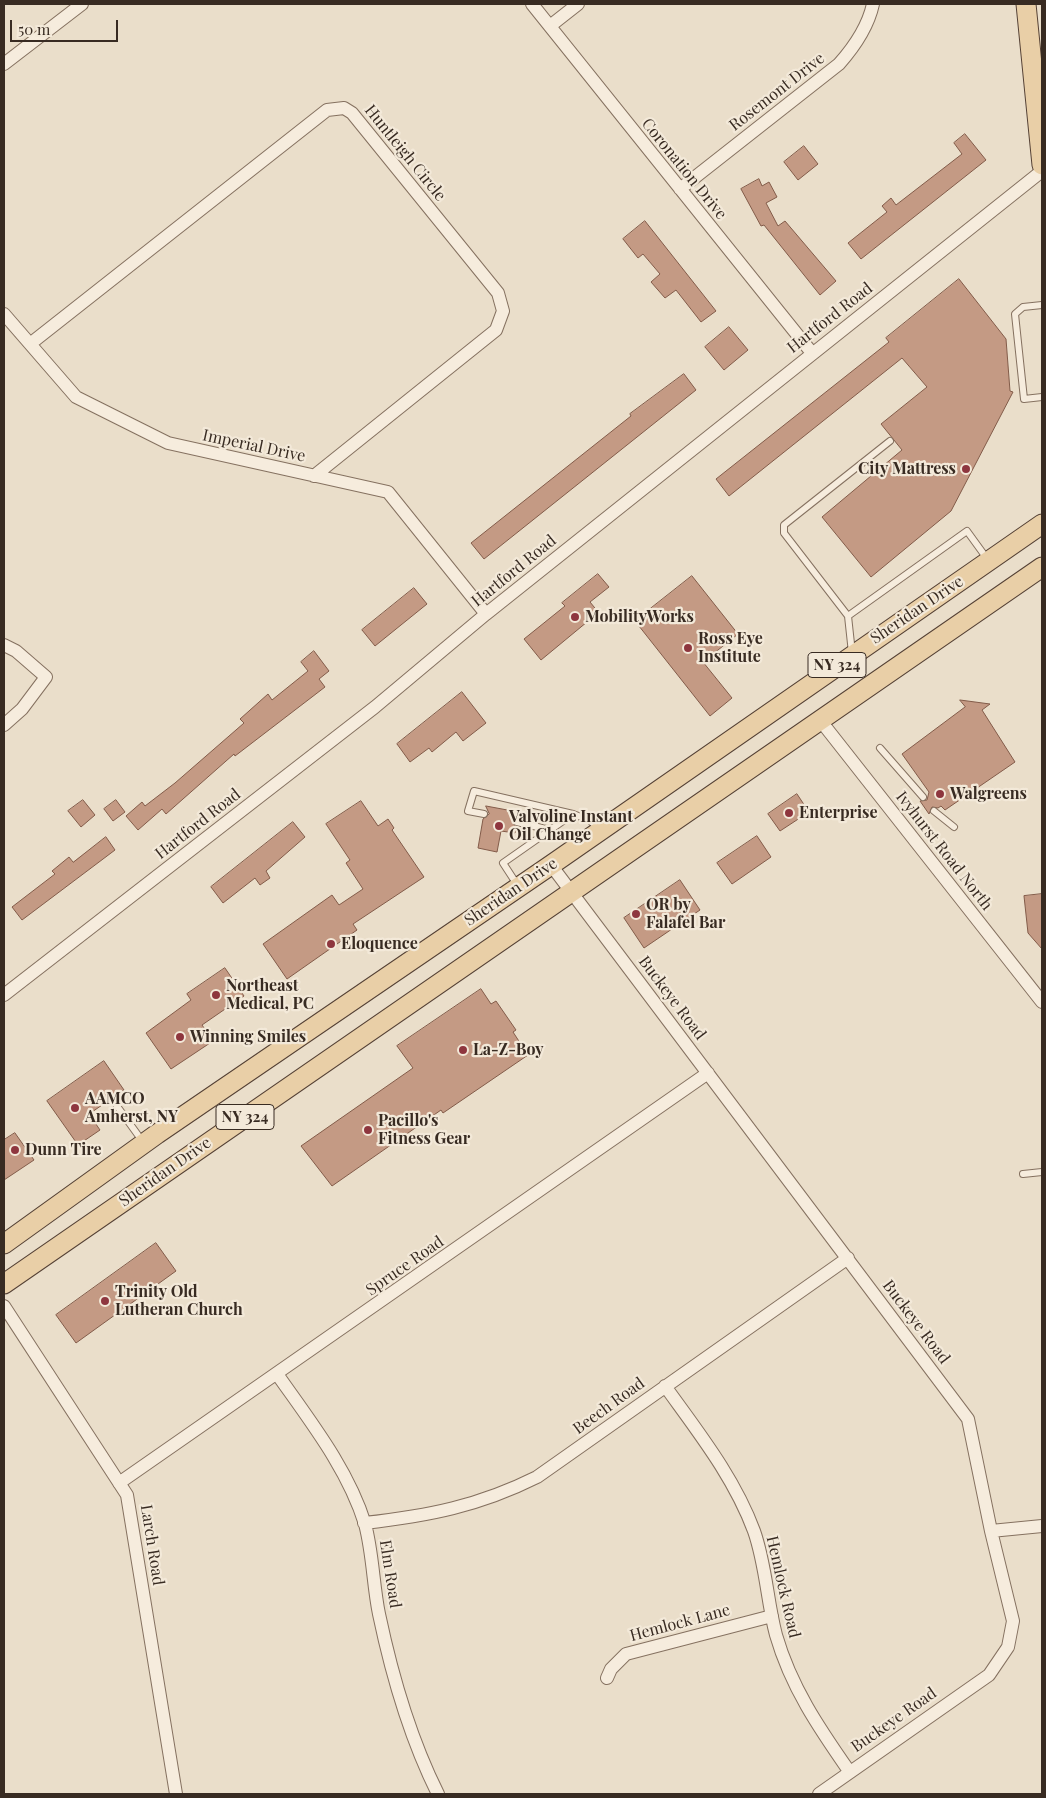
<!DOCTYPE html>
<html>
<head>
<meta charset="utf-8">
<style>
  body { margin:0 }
  #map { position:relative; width:1046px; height:1798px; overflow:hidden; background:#eadeca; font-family:"Playfair Display",serif }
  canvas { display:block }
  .frame { position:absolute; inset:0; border:5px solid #382b22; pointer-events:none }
  .scale { position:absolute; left:10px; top:20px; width:108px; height:22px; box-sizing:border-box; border:2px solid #382b22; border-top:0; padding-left:6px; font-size:15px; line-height:18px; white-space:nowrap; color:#382b22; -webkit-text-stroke:4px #f3e9d9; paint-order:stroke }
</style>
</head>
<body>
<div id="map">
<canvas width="1046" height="1798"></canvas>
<div class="frame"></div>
<div class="scale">50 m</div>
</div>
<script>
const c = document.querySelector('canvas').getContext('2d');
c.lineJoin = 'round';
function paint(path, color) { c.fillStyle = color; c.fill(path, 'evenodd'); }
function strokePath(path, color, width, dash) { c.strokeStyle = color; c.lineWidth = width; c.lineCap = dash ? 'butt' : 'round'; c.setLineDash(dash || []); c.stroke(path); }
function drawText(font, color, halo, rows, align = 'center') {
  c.font = font + ' "Playfair Display",serif'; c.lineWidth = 4.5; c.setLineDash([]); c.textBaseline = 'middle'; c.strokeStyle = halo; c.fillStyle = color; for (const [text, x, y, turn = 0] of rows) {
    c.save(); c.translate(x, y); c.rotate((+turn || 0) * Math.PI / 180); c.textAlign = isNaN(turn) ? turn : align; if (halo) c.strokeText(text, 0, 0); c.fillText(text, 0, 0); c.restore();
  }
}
const building = new Path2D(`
  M965 134 986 160 861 259 848 243 887 212 882 206 891 198 896 205 962 154 954 143Z
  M804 146 818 164 798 180 784 162Z
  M759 179 762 186 769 182 777 197 766 203 778 226 785 221 836 281 820 295 764 225 761 226 741 189Z
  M645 221 716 311 701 322 676 290 665 298 651 282 660 274 643 254 638 258 623 239Z
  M959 279 1006 339 1010 391 1013 392 951 511 871 577 822 517 902 450 881 424 927 387 902 358 729 496 716 479 889 342 886 338Z
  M729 327 748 350 724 370 705 347Z
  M684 374 696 390 484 559 471 543 631 416 630 414Z
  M598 574 609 587 590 602 599 613 597 623 587 622 541 660 524 639 565 606 562 603Z
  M692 576 738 634 703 662 732 698 710 716 635 621Z
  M414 588 427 604 375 646 362 630Z
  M314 651 329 671 319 679 325 687 235 756 234 754 166 814 162 809 138 830 126 816 142 802 145 806 175 783 244 723 240 719 268 694 272 700 308 671 301 662Z
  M462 692 486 723 463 741 456 732 432 752 429 748 410 762 397 744Z
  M960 700 990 704 982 710 1015 762 945 810 941 806 938 808 932 807 929 814 920 801 927 800 929 792 902 754 965 707Z
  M797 794 809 812 780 831 768 814Z
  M83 800 95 815 81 827 68 811Z
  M116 800 125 812 113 821 104 809Z
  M361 801 378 826 388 819 394 828 392 830 424 877 353 924 357 930 287 979 263 944 332 895 339 905 363 889 346 863 350 860 326 824Z
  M486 806 518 812V817L512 821 516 827 515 833 501 831 497 852 478 848 483 819 489 814Z
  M293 822 305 837 266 871 270 878 260 885 255 878 223 903 211 887Z
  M757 836 771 857 732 884 717 863Z
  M106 837 115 850 22 920 12 907 55 874 52 871 69 857 73 862Z
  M680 880 700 910 644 948 624 918Z
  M1042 894V949L1028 933 1024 896Z
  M225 968 244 996 202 1025 213 1041 171 1069 146 1033 191 1000 187 994Z
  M481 989 491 1004 496 1001 516 1030 513 1032 528 1055 443 1113 441 1110 332 1186 301 1146 413 1068 397 1046Z
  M104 1061 124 1090 89 1114 100 1130 78 1145 47 1101Z
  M15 1133 34 1160 4 1180V1140Z
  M156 1243 176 1271 76 1343 56 1315Z`);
paint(building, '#c49a84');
strokePath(building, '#825b49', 1);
const lane = new Path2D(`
  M1042 305 1023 307 1015 314 1024 399 1042 397
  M848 616 784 533V525L890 441
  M852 653 848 616 967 531 988 560
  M880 748 923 797
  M934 811 954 827
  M484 814 468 811 474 791 573 814
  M517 822 550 830
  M518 886 503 863 573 814 589 820 600 829
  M117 1106 143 1142
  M1023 1174 1042 1172`);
const street = new Path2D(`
  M532 4 812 353
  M550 26 578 4
  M4 64 82 4
  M680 189 839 64C855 46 868 27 873 4
  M4 314 76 397 168 443 388 492 486 614
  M30 344 327 110 344 108 352 113 498 293 503 311 496 330 314 476
  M4 645 16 651 46 677 22 709 4 725
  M820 720 1042 1002
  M551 865 968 1419 991 1531 1013 1621 1008 1647 989 1675 819 1794
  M4 995 375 707 486 614 1042 171
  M4 1306 127 1495 176 1794
  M277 1374C310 1421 348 1469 365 1524 373 1554 373 1585 379 1614 392 1676 410 1738 438 1794
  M665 1386C698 1432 734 1477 754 1531 766 1565 767 1601 776 1635 791 1687 819 1728 849 1771
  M119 1483 708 1073
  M364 1523C428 1516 479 1506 537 1477L848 1258
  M991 1531 1042 1526
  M607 1678 611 1669 626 1654 772 1616`);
const primary = new Path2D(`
  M1026 4 1042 165
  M4 1244 157 1134 551 865 1042 524
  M4 1284 1042 567`);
strokePath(lane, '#857160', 8);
strokePath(street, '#857160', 14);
strokePath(primary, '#544034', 21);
strokePath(lane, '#f6ecdd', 6);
strokePath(street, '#f6ecdd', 12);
strokePath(primary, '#e9cfa7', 19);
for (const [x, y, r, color] of [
  [966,469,5,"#8e363e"],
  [575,617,5,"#8e363e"],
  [688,648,5,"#8e363e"],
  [940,794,5,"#8e363e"],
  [789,813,5,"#8e363e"],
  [499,826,5,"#8e363e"],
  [636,914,5,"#8e363e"],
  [331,944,5,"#8e363e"],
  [216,995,5,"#8e363e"],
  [180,1037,5,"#8e363e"],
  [463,1050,5,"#8e363e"],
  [75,1108,5,"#8e363e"],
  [368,1130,5,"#8e363e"],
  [15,1150,5,"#8e363e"],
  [105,1301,5,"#8e363e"]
]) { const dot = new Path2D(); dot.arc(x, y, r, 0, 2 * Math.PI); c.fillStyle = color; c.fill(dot); strokePath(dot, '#f3e9d9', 2); }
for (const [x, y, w] of [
  [837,665,58],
  [245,1117,58]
]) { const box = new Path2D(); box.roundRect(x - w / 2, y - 12.5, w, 25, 4); c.fillStyle = '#f3e9d9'; c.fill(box); strokePath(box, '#382b22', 1); }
drawText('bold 15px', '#382b22', null, [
  ["NY 324",837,665],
  ["NY 324",245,1117]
]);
drawText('16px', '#382b22', '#f3e9d9', [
  ["Rosemont Drive",777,92,-38],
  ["Huntleigh Circle",405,153,51],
  ["Coronation Drive",684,169,51],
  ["Hartford Road",830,318,-38],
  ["Imperial Drive",254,446,12],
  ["Hartford Road",514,571,-39],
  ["Sheridan Drive",917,610,-34],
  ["Hartford Road",198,824,-38],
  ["Ivyhurst Road North",944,851,52],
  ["Sheridan Drive",511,892,-34],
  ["Buckeye Road",672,998,53],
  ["Sheridan Drive",165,1172,-35],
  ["Spruce Road",405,1266,-35],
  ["Buckeye Road",916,1322,53],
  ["Beech Road",609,1406,-36],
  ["Larch Road",152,1545,81],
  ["Elm Road",390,1574,81],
  ["Hemlock Road",783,1587,77],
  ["Hemlock Lane",680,1623,-15],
  ["Buckeye Road",894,1720,-35]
]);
drawText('bold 16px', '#382b22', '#f3e9d9', [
  ["City Mattress",956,469,"right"],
  ["MobilityWorks",585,617],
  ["Ross Eye",698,639],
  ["Institute",698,657],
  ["Walgreens",950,794],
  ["Enterprise",799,813],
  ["Valvoline Instant",509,817],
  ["Oil Change",509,835],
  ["OR by",646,905],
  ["Falafel Bar",646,923],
  ["Eloquence",341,944],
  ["Northeast",226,986],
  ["Medical, PC",226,1004],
  ["Winning Smiles",190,1037],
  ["La-Z-Boy",473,1050],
  ["AAMCO",85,1099],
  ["Amherst, NY",85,1117],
  ["Pacillo's",378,1121],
  ["Fitness Gear",378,1139],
  ["Dunn Tire",25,1150],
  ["Trinity Old",115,1292],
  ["Lutheran Church",115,1310]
], 'left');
</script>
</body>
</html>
